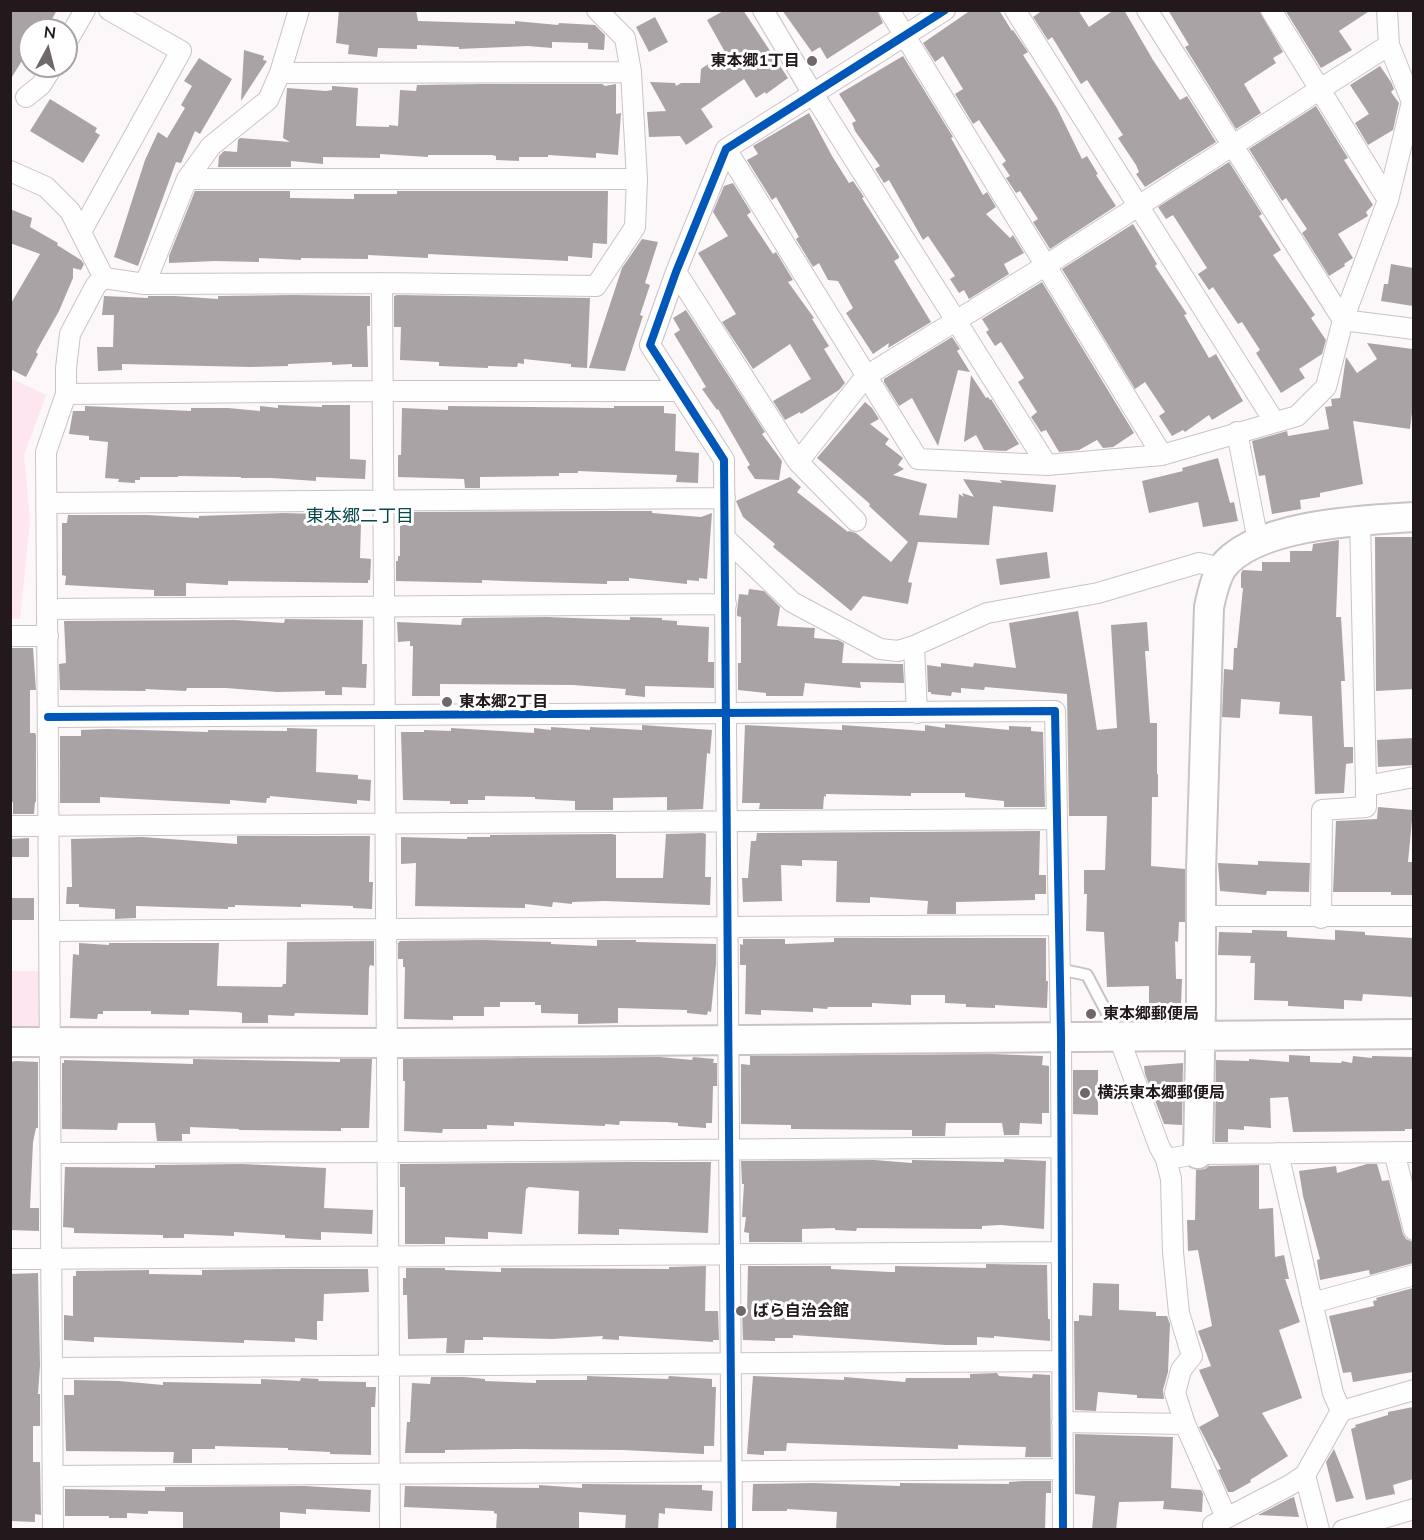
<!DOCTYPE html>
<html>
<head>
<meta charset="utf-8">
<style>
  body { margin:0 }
  #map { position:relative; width:1424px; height:1540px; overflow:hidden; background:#fcf7f9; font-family:Mulish,sans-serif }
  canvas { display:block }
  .frame { position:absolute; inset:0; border:12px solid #23191d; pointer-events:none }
  .north { position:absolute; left:18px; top:18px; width:60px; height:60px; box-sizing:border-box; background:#fff; border:2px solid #a7a3a5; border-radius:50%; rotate:7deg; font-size:16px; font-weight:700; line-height:24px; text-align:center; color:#23191d }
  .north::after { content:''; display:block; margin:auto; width:21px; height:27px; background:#6f676a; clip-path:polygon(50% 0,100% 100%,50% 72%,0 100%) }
</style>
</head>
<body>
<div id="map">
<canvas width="1424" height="1540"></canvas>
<div class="frame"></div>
<div class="north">N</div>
</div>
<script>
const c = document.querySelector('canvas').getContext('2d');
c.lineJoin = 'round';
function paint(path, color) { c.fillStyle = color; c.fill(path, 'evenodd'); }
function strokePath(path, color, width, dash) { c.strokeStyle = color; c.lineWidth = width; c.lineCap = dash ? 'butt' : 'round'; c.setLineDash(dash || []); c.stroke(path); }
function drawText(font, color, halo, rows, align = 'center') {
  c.font = font + ' Mulish,"Noto Sans JP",sans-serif'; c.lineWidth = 6; c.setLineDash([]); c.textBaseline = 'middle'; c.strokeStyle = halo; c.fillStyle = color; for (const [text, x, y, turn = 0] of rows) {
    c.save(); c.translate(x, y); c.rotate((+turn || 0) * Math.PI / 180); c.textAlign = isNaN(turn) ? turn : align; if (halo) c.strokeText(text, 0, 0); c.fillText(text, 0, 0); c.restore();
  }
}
paint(new Path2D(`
  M11 378 46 395 24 455 30 521 20 619H11Z
  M11 971H40L42 1024 32 1031H11Z`), '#fde6ef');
paint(new Path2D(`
  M10 10H57L46 30H30V48L10 80Z
  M339 10H416L418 21 515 24V21L558 25 559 23 595 25 605 35 604 50 588 49V43L552 42V48L528 46 459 49V47L417 45V49L378 48 377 57 348 54 349 45 336 43Z
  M725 10H743L788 78 766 94 765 92 756 98 744 79 701 109 713 127 686 145 680 136 649 137 647 112 666 111 650 82 675 83 676 86 681 83H700L701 69 725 52 707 20Z
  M782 10H877L883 23 827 59 820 47 812 52Z
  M971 10H999L1012 31 1013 30 1028 52 1023 55 1057 108 1082 159 1087 156 1098 174 1096 175 1116 206 1050 249 1033 222 1038 219 1020 191 1016 193 1006 178 1010 176 1002 164 1006 161 979 120 973 124 955 94 963 89 943 56 935 62 923 43Z
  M1043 10H1078L1089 27 1114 10H1124L1153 60 1180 100 1187 96 1216 142 1145 187 1136 174 1139 172 1136 165 1118 138 1123 135 1087 80 1081 84 1052 37 1048 40 1033 17Z
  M1168 10H1259L1283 52 1273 58 1276 63 1244 84 1261 113 1236 129 1185 47 1189 45Z
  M1285 10H1371L1339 31 1352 50 1321 68Z
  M655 17 668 42 649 52 636 27Z
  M244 50 264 56 263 60 267 61 241 101Z
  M903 56 953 137 951 138 983 195 987 192 996 207 986 214 1010 238 1013 235 1024 253 1004 264 1009 274 969 299 964 290 959 293 950 279 955 276 928 236 923 240 889 180 884 183 875 169 880 166 855 131 852 123 856 121 839 94Z
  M199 58 232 79 200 134 195 131 181 163 176 162 138 266 114 257 145 160 158 132 167 138 185 108 181 105 192 86 184 81Z
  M1380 66 1391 82 1394 89 1391 92 1399 103 1393 130 1368 145 1355 123 1369 114 1350 85Z
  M482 84H602L605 86 616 84V114L621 113 618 155 596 153V158L548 155V157H519V161L496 160V156L492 155H428V157L380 154V158L323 157V164L291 161V167H218L219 156 224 151 237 152 238 140 240 138 290 142 283 138 287 88 326 91 332 90V86L358 88 356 126 389 127V125L398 126 400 90 416 91 417 85Z
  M50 99 97 128 95 132 100 135 83 163 30 131Z
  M1316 106 1348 158 1344 160 1373 205 1366 212 1368 216 1338 234 1353 258 1344 264 1345 266 1329 276 1302 233 1307 229 1286 198 1282 201 1249 149Z
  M809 113 832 156 849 183 853 181 864 197 862 198 899 256V258L894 261 931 322 888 348 889 343 873 354 846 313 853 308 838 281 828 280 819 263 813 267 796 239 799 237 776 197 772 200 747 160 758 154 753 146Z
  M1229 162 1262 214 1259 216 1281 250 1273 255 1315 315 1311 318 1326 340 1322 354 1299 369 1305 378 1281 393 1256 353 1260 350 1242 322 1238 324 1213 287 1209 290 1198 274 1207 268 1173 215 1166 219 1158 207Z
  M733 183 751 212 747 215 773 254 776 252 793 280 788 282 814 318 812 319 829 346 824 349 845 383 839 390 801 414 800 412 785 420 773 401 811 379 790 344 753 369 722 322 736 314 698 253 728 236 713 212 724 186Z
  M195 191H290V198L354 199V194H397V191H608L607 244 593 243 592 258 568 256V261L428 254V258L368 255V259L301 258V260L259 258V262L215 261 169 263V256Z
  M10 209 32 218 30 227 58 243 57 245 81 260 84 264 81 270 73 268V278L59 311 36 352 38 354 26 377 10 369V305L40 254 10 243Z
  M1133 224 1157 264 1155 266 1187 314 1184 315 1209 358 1216 354 1243 401 1212 420 1209 415 1185 432 1183 430 1172 436 1159 416 1165 412 1145 382 1135 389 1062 269Z
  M642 239 658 242 645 283 650 285 640 315 643 316 625 371 589 368 622 268Z
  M1391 264 1413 268V306L1381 301 1384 284H1388Z
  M1042 282 1134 433 1113 447 1103 448 1097 440 1079 450 1059 452 1046 430 1041 432 1031 417 1037 412 1018 382 1024 378 1001 342 995 346 986 332 989 330 982 319Z
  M294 295 370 296V326H367L368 367H352V364L332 365V362L288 364V366L250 367 122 364V370L98 371 97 347H113L114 315H102L104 296 148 298V296H175L218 299V296Z
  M397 295 590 298 587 368 571 367V364L524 359V364L518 363 517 367 488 366V368L439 366V362L400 360 401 327H394V296Z
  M686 310 765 432 762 434 782 461 779 480 755 479 747 467 750 465 718 409 717 410 702 389 706 387 674 334 680 330 673 318Z
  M952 337 960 349 957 351 970 372 958 370 938 446 912 398 899 406 884 382V379Z
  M1367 343 1413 349V405L1410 429 1353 421 1363 484 1320 493V497L1300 500 1301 509 1272 514 1265 475 1259 476 1252 441 1287 431 1288 436 1329 429 1325 407 1332 406 1331 399 1340 398 1346 357 1357 373 1377 359Z
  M971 375 986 398 988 397 990 400 991 399 1019 444 1006 451 984 450 976 435 964 442Z
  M865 402 872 408 879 419 870 424 889 439 885 444 903 458 898 465 904 469 893 475 927 484 919 515 957 518 959 494 964 497 962 493 974 497 963 479 1002 483 1000 480 1056 485 1053 512 993 506 989 545 918 542 908 582 912 583 908 604 863 596 851 611 773 547 775 544 743 517 736 501 790 477 801 487 797 492 848 532 849 531 856 533 891 562 908 542 869 506 870 504 817 458Z
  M278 405 322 407V405H350V459L366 460 365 479 316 477V481L272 478H241V477L178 476V477H140V480H135V483L118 482 119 479 105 478 108 442 89 440V436L69 434 73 411H85V406L191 411V408H228L260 411V406L278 408Z
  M448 406 614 408V406H664V413L676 414 675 451 699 453 698 483 676 482 677 475 578 471V473H559V476L480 477V488H465L464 479 398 477V455H401L402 408 448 410Z
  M1218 458 1230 503 1234 502 1238 521 1203 527 1198 502 1149 513 1142 481 1183 471 1182 468Z
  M604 511H652V513L701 517 712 513 707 579 699 578V581L687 580V584L629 578V581H607V584L504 581 482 580V583L396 581V561H398V556H400V523L403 522V517H413V512Z
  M285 513 346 515V517L356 518V523H361L360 558 371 559 370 580H368V583L228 581V585L186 583V596H154V590L65 585 66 576 62 575V523H67L68 515H147L199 518V516Z
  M1375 537H1412L1413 689 1376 691Z
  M1339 540 1336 617H1341L1345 681H1341L1344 747H1353V763L1346 764 1344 793 1315 794 1312 716 1279 714 1280 702 1241 699 1240 718 1222 717 1224 669 1233 670 1234 648H1237L1243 588H1241V573L1243 570 1262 571V562H1290V551H1312L1313 544Z
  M1047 552 1050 578 1000 585 996 559Z
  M749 589 764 591 780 607 777 626 815 628 814 638 838 640 844 643 842 663 903 664 904 683 860 682 861 688 805 683 803 696H766V693L738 690V663H741V617L737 616V611L739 594 748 595Z
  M1078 611 1097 730 1117 728 1111 625 1147 622 1149 651H1145L1150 723H1157V774H1158V797H1152L1151 866 1185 869V922H1179L1178 942 1175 941 1176 979H1182L1181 1004 1149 1005V986L1107 987 1104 932 1086 931 1087 894H1084V870H1105L1107 816H1069L1067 694 985 687 984 690 961 688V693L952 692 951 696 931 694V692H928L927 665 941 667V663L973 667 974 663 1016 668 1009 623Z
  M547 617 626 620H630V617L662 618V620L677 621V625L709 627 708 662H714V688L645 686V697L625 695 626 689 573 685 440 684V696H412L413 646H410V641L398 642 397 622 461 625 462 619 464 618Z
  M285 619 363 620 362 664H367L366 688 342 687V695H325V691L277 692 226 688H187L186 691 145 689 146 691 60 690 59 664 66 663 64 621 235 620 284 623Z
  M10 648H33L36 690H30V733H35L36 735V802H35L34 814H13V802H10Z
  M945 724 1009 730V726L1031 727V731L1043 732 1045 807H1004V801L965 797V793H911V796L826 794V797L824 796 823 809H759L760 803H742L745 725 842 730V725L925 731V725L945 728Z
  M642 725 712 730 710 754 707 753 703 809 667 810V797L613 798V810H575V801L535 799V797L485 796V800H468V804H450V801L403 800 401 732H424V730L451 731V728L534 733V728L551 730V727L590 730V727L642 730Z
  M287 728 317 729 316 772 358 775V779L371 780 370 801 357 800V804L270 796V798H267L266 803 230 800V804L100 797V803H60V736H81V730L107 729 208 732V730L287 731Z
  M1413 738V765L1378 767 1377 740Z
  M1378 807 1413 810 1408 862H1412V895H1391V892H1333L1336 821 1377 819Z
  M1040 831 1039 875H1046V894H1035V900L956 902V914H927L928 901 870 897V903L836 902 837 861 802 860V866L781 865 782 901 743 902 742 878H748L751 841H756L757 833Z
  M702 833 706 834 705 877H711L710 905 605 901 572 902V904L553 902 552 907 525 904V908L415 906 416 863 401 864V837L467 839V837H490V835L612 834 616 835V878H663L666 834Z
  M237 836H370L369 882H373L372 909 353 908V906L301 904V907L235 905V907H228V909L136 906V918L115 919V909L79 907V904H66L67 887H72L71 839 142 837 237 844Z
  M29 838V857H10V839Z
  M1258 861 1310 863 1309 892 1267 891 1266 895 1220 891 1218 863 1258 865Z
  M10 898H34V920H10Z
  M1252 930 1287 931V937L1335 940V930L1365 932V935L1413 938V997L1363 994 1362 1001 1344 1000V1009L1288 1006V1001L1254 1000 1255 963H1250L1251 956 1218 955 1219 932 1252 933Z
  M834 938H1046V981H1048L1047 1008 995 1005V1008L966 1007V1004L945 1003V995H911V1005L872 1003V1007H828L827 1009 813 1008V1012L761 1010V1015L745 1014 746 965H740V944L743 945V939H785V944L834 942Z
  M484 940 551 942V944L597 946V940H636V942L716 944V964L711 1012 708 1011 707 1015 687 1013V1010L618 1008V1023L578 1024V1014L541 1013V1005H535V1002H500V1007H484V1016H453V1020L404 1019 405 967H403V959H398V943L400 941Z
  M374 941V966L370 965 369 968 368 1015 295 1013 294 1016 268 1015V1023H242V1013L238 1012 189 1010V1015L151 1014V1011H103V1014H98L97 1019 70 1018 73 954 79 955V943L109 945V943H219L217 986 282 987 283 984H286L287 942Z
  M993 1054 1043 1056 1042 1065 1049 1066V1113H1042V1124L1020 1123 1019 1135H1004L1002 1123H946L945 1136H912V1130L791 1129V1125L741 1124V1064L750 1065V1056Z
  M1289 1055 1310 1056V1062L1341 1063 1342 1061 1352 1063 1353 1056 1372 1058V1056L1413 1057V1129H1405V1131L1293 1132 1288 1097 1270 1098 1271 1128 1244 1126V1130L1228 1129V1142H1215L1216 1060 1249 1061V1059L1289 1062Z
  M660 1057 692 1060 693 1057 714 1059 713 1063H717V1086H713L712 1123H706V1128L678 1126V1123L667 1122 620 1121 619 1125 605 1124V1126L514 1122V1126L487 1125V1129H443L442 1133 404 1131 405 1081H403V1059Z
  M193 1059 340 1062V1059H372L369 1128H341V1131L239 1130V1129L190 1127V1134H182V1141H157L155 1123H118L117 1130 62 1129V1063H64V1060L193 1064Z
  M16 1061 38 1062V1128H36L33 1142 30 1208H39V1231L10 1230V1062Z
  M1183 1063 1182 1125 1164 1124 1145 1074 1144 1066Z
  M1073 1070H1098V1115L1073 1114Z
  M1004 1159 1046 1161 1044 1229 1001 1225 982 1226V1229L857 1228 856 1231 835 1230V1228L802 1229V1242H749V1233L744 1232 746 1217H742L744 1184H742L741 1161 874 1160 912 1163V1160L1004 1162Z
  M629 1162H711L708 1233 619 1229V1235L578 1234 579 1191 529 1187 526 1189 522 1234 488 1232V1239L445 1237V1244H405V1187H400V1164Z
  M243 1164 326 1168 324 1208 373 1210 372 1234 321 1232V1240L285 1238V1235L234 1232V1236L184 1234V1238H163V1235L74 1233V1228L63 1227 65 1167 155 1168V1165Z
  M1367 1164H1377L1382 1181 1389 1180 1403 1234 1406 1239 1413 1242V1263L1370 1275 1369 1270 1320 1280 1317 1260 1320 1259 1303 1196 1299 1171 1336 1166 1337 1173Z
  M1259 1165V1209L1273 1208 1275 1257 1284 1255 1289 1279H1285L1300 1322 1279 1330 1302 1398 1262 1413 1288 1456 1250 1480 1251 1482 1233 1492H1228L1218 1470 1221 1469 1199 1427 1219 1416 1199 1370 1211 1366 1198 1331 1212 1326 1198 1250 1188 1251 1187 1220H1195L1196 1170 1205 1169 1209 1166Z
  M986 1264 1047 1265 1048 1319H1050V1341L994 1336V1338L977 1337V1345H946L793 1335V1338H775V1341L743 1340 742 1312H747L748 1266H831V1269L890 1272H895V1266L986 1268Z
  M706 1266 705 1311H718L719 1340H713V1342L619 1336V1340L602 1339 603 1336 552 1339 483 1337V1340H465L464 1353H446L447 1338 408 1339 407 1295H403V1278H406V1268H445V1270L501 1272V1268L669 1269V1267Z
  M283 1269H368L369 1292 324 1294 323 1321H317V1340L295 1338V1342L244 1340V1343L94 1337V1342L64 1340V1315L73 1316V1276H76V1271L149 1270V1274L202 1275V1270Z
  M38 1273 40 1365 38 1394H40V1426H33V1462H40L41 1515 35 1514V1522L10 1521V1274Z
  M1093 1283 1119 1284V1310L1156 1312V1316H1167L1170 1324 1168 1372 1163 1390 1164 1399 1137 1398V1395L1098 1392 1096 1411 1075 1410 1074 1321H1079V1315L1092 1316Z
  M1413 1288V1372L1353 1382 1351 1372 1343 1373 1329 1316 1374 1306 1373 1301 1377 1300 1376 1298Z
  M997 1373 999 1376 1032 1378 1033 1374 1050 1375 1051 1457H1025L1026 1447 958 1445V1449L787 1443 786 1451H764V1455L747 1454 753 1376 844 1380V1377L905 1382 906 1378H970V1374Z
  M587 1376 668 1379 669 1376 712 1379V1387H716L714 1446H704V1454L623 1450 518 1449 445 1450V1453H405L407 1422H410L412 1383 430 1384 431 1377H464L485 1379V1381L536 1383V1380H587Z
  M301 1378 319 1379 318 1381 366 1382V1387H376L375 1407H371V1455L330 1454V1452L288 1450V1448L215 1446V1449H192V1463H173L174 1452 66 1451 64 1395H74V1380L119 1381 163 1385V1382L261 1384V1379L300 1381Z
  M1413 1407V1479L1393 1485 1395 1494 1366 1500 1351 1429 1356 1427 1355 1425 1388 1415V1412Z
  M1075 1434 1173 1437 1171 1488 1201 1490 1203 1494 1202 1512 1163 1509 1164 1501 1119 1502 1116 1530H1092L1095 1496 1075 1494Z
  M1334 1449 1354 1498 1336 1502 1326 1462Z
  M1023 1481H1051V1493H1046L1045 1530H836L837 1512 787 1509V1511H752L753 1484 813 1483 900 1486V1483L1009 1484V1482Z
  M582 1484 702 1485V1490L713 1491 712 1511 665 1508V1514L659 1513 658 1530H625L626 1515 579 1512V1530H496L497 1514 494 1513V1511L404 1507 405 1486 539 1488V1485L582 1488Z
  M305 1486 371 1490 370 1512 306 1509V1514L280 1512V1530H183V1512L148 1511V1514L127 1513V1518H109V1516H65V1489L165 1491V1487Z
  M1294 1497 1299 1517 1258 1515 1291 1498Z`), '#aaa3a6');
const lane = new Path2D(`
  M1059 969 1087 975 1118 1034`);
const street = new Path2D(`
  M763 10 813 94 1047 465
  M889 10 1162 455
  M1015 10 1274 421
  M1147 10 1343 320 1414 329
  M1271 10 1388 200
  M66 43 85 10
  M280 73 631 72
  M26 97 41 85 53 66
  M726 149 918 459 1047 465 1162 455 1297 416 1326 387 1343 320 1388 200 1412 102 1389 45 1387 10
  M10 171 46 187 70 211 104 278 96 285 70 334 66 368V394L46 452 53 1530
  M187 179H637
  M81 232 181 51 109 10
  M676 272 798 462 856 521
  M104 278 145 284 382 283 596 286 635 227 637 179 631 72 625 38 597 10
  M382 283 390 1530
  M145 284 187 179 211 146 268 100 280 73 299 10
  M66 394 382 391H678
  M1237 432 1258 541
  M798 462 866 376 1045 266 1389 45
  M47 503 725 498
  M1360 520 1366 786
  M725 538 792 602 880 649 898 651 914 646 987 613 1098 593 1199 563 1223 568
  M47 609 726 604
  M10 636H48
  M914 646 917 713
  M48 717 1055 711 1061 1036 1063 1530
  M10 826 1057 819
  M1201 916H1414
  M1321 918 1322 810 1366 807V786L1414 777
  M50 931 1058 925
  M1118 1035 1159 1146 1166 1159 1171 1179 1173 1252 1179 1313 1192 1356 1181 1370 1175 1393 1185 1424 1226 1517
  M1394 1152 1414 1230
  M51 1153 406 1152 1061 1147
  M1278 1153 1333 1393 1341 1411
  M1166 1159 1198 1154 1414 1152
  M10 1259 1062 1252
  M1312 1303 1414 1275
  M53 1368 1062 1361
  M1062 1422 1185 1424
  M1305 1475 1319 1530
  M53 1476 1063 1469
  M732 1530 724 460 650 345 676 272 726 149 945 10
  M1213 1530V1525L1290 1485 1305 1475 1341 1411 1414 1390
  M1343 1530 1414 1509`);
const secondary = new Path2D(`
  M10 1042 408 1043 1414 1034
  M1198 1154 1201 1005V870L1209 607C1212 594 1215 579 1222 568 1254 524 1363 520 1414 517`);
strokePath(lane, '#cac3c6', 14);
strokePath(street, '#cac3c6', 22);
strokePath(secondary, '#cac3c6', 32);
strokePath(lane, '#fffefe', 10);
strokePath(street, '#fffefe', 20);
strokePath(secondary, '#fffefe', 28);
strokePath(new Path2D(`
  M48 717 1055 711 1061 1036 1063 1530
  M732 1530 724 460 650 345 676 272 726 149 945 10`), '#0057b8', 8);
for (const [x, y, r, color] of [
  [812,61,6,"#6f676a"],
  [447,702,6,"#6f676a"],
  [1091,1014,6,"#6f676a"],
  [1085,1093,6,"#6f676a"],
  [741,1311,6,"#6f676a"]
]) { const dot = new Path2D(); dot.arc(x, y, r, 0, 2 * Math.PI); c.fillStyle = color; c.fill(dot); strokePath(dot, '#fff', 2); }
drawText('bold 16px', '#23191d', '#fff', [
  ["東本郷1丁目",800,61,"right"],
  ["東本郷2丁目",459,702],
  ["東本郷郵便局",1103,1014],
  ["横浜東本郷郵便局",1097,1093],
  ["ばら自治会館",753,1311]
], 'left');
drawText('18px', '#08494e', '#fff', [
  ["東本郷二丁目",360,517]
]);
</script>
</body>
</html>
